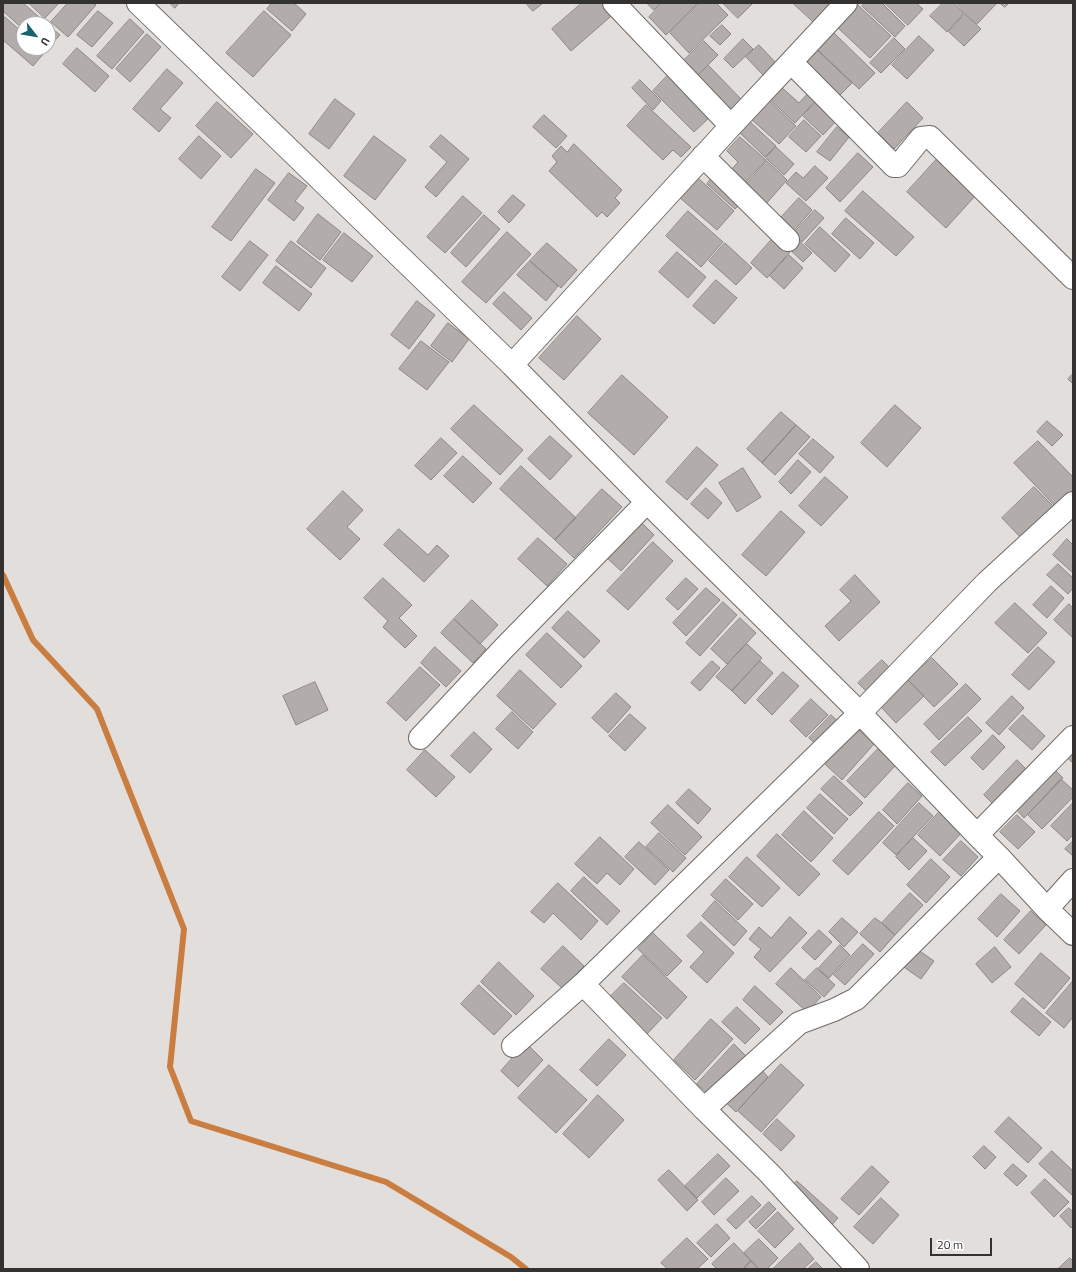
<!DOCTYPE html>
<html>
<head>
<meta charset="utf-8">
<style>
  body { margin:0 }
  #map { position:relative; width:1076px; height:1272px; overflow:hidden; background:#e2dedb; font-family:"Titillium Web",sans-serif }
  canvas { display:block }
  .frame { position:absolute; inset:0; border:4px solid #343231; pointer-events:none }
  .north { position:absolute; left:16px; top:16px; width:40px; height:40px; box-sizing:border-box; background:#fff; border:1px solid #aeadad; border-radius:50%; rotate:121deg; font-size:11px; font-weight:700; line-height:16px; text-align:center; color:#343231 }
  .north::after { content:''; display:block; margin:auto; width:14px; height:18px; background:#16636c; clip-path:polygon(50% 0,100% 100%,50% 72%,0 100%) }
  .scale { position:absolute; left:930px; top:1238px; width:62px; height:18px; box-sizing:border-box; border:2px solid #343231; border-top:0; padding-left:5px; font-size:12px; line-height:14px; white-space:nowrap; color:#343231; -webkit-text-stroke:3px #fff; paint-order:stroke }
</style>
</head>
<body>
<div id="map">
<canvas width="1076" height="1272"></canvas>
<div class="frame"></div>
<div class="north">U</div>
<div class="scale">20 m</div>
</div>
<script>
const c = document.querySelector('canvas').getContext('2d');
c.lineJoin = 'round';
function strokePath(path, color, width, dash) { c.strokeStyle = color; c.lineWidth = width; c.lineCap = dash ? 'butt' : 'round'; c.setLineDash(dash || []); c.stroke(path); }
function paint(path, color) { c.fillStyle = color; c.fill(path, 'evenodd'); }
strokePath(new Path2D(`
  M3 575 33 640 97 709 184 929 170 1067 191 1121 386 1182 511 1257 526 1269`), '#c97d41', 6);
const building = new Path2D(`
  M3 3H23L47 24H24V30L3 11Z
  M29 3H59L45 18Z
  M68 3H93L96 5 68 37 51 22Z
  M170 3H179L175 8Z
  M272 3H294L306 14 292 31 267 9Z
  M526 3H543L533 11Z
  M582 3H610L617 11 571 51 552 29Z
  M647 3H661L654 10Z
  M663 3H698L666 35 649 17Z
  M700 3H716L728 15 689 53 670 33Z
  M723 3H753L738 18Z
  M793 3H832L818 26Z
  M865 3H882L905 26 895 37 862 6Z
  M885 3H916L923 9 908 25Z
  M943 3H953L964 13 947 32 930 16Z
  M956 3H997L977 24Z
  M1000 3H1009L1005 7Z
  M858 5 891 36 870 58 837 27Z
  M98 11 113 23 92 47 77 35Z
  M264 11 291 35 253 77 226 53Z
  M965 14 981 29 964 46 949 32Z
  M5 17 24 34V48H40L45 52 33 66 3 40V19Z
  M130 19 144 32 112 69 97 56Z
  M48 25 60 35 46 50 44 48H48Z
  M722 25 731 34 720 45 710 36Z
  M834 33 875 73 859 89 818 50Z
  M147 34 161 47 130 82 116 69Z
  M919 36 934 50 907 79 892 65Z
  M894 38 905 49 881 73 870 63Z
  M743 39 753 49 733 68 724 59Z
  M704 41 718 55 696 77 682 62Z
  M759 45 776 63 764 76 746 57Z
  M77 48 109 76 95 92 63 64Z
  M817 50 852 83 835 100 800 67Z
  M709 66 742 100 728 114 695 80Z
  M167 69 183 83 160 109 171 118 159 132 133 109Z
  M670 73 711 116 694 132 653 91Z
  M640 80 661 101 653 110 632 88Z
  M779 85 799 103 810 91 818 98 795 123 768 98Z
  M335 99 355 114 329 149 309 134Z
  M819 99 839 118 823 135 803 116Z
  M768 100 796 126 779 144 751 119Z
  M217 102 253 134 231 158 196 126Z
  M907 102 923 118 894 149 878 133Z
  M646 105 691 147 681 157 673 150 663 160 627 126Z
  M544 115 567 136 556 148 533 127Z
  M804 120 821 136 806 152 789 137Z
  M749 121 776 146 765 157 739 132Z
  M837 127 849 137 830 161 817 152Z
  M441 135 469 159 436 197 425 187 447 162 430 147Z
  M199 136 221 156 201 179 179 159Z
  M374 136 406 160 375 200 344 176Z
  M740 137 766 160 746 182 732 169 738 162 727 151Z
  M574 144 622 190 615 198 620 203 607 217 602 212 597 217 549 171 557 162 552 156 561 146 567 152Z
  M776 147 794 164 784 175 766 158Z
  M858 153 873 167 840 202 826 188Z
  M937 159 976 195 946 228 907 192Z
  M767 161 787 180 765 205 745 186Z
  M815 166 828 178 806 201 786 183 796 172 803 178Z
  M256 169 275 183 231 241 212 227Z
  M289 173 307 186 295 201 304 208 294 221 268 200Z
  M714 175 743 201 735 209 707 184Z
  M697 177 734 211 717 230 679 197Z
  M863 191 914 237 896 256 845 211Z
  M513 195 525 205 509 223 498 212Z
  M463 196 482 213 445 253 427 237Z
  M799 198 812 210 791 234 777 222Z
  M815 210 824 218 802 242 793 234Z
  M688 211 723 242 701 267 666 236Z
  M318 214 341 232 320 260 297 242Z
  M484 215 500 229 466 267 451 253Z
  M846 218 874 243 860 259 832 234Z
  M820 227 850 255 835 272 805 244Z
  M507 232 531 254 486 303 462 282Z
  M344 233 373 256 352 282 323 260Z
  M794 236 812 253 803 262 786 246Z
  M774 237 790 252 767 278 751 263Z
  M250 241 268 255 240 291 222 277Z
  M291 241 326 268 311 288 276 261Z
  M547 243 577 270 561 288 530 261Z
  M725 243 752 268 736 285 709 261Z
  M677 252 706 277 688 298 659 272Z
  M789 255 803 268 784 289 770 276Z
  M530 261 558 286 546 301 517 275Z
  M276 266 312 294 299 311 263 283Z
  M716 280 737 298 714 324 693 306Z
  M504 292 532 318 521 330 493 304Z
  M417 301 435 315 409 349 391 335Z
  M577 316 601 339 564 380 539 358Z
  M448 323 469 339 452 362 431 346Z
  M421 341 449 362 427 390 399 369Z
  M1073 374V384L1068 379Z
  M622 375 668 417 634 455 588 413Z
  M474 405 523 450 500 475 451 429Z
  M895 405 921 428 887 467 861 443Z
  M781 412 796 425 762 463 747 449Z
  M1047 421 1063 435 1052 446 1037 432Z
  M796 425 810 437 775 475 762 463Z
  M550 436 572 456 550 480 528 459Z
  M441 438 457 453 431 480 415 466Z
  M813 439 834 457 820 473 799 454Z
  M1038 441 1073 477V490L1055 506 1014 463Z
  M697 447 718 465 687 500 666 482Z
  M463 456 492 483 473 503 444 476Z
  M798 460 811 472 791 494 779 482Z
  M521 466 576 518 555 540 500 489Z
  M743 468 761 497 737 512 719 483Z
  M825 477 848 497 821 526 799 506Z
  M1034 487 1055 508 1022 539 1002 518Z
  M706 488 722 503 708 519 691 504Z
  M602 489 622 507 574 558 555 540Z
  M343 491 363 510 347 527 360 539 340 560 307 529Z
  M781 511 805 532 766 576 742 555Z
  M639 520 654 535 621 571 605 556Z
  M399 529 428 555 437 545 449 556 424 582 384 545Z
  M538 538 567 564 547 586 518 559Z
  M1067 539 1073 545V573L1053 555Z
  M653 542 673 561 628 610 607 591Z
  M1058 564 1073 578V588L1068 594 1047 575Z
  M855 575 880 602 839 641 825 626 851 601 840 590Z
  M383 578 412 605 399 618 417 636 405 648 383 627 388 621 364 598Z
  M686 578 698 589 678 610 666 599Z
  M1051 586 1064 598 1047 618 1033 605Z
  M706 588 720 600 686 636 673 623Z
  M472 600 498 625 480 644 454 619Z
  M723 602 737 615 700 656 686 643Z
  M1015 603 1047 633 1028 653 995 623Z
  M1069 604 1073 608V638L1054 620Z
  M568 611 600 641 584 658 552 628Z
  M740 618 756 633 727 664 711 649Z
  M454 619 486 649 473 663 441 633Z
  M547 633 582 666 561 688 526 655Z
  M747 644 762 658 732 691 716 677Z
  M435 647 461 671 446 687 421 663Z
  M1038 647 1055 662 1029 690 1012 675Z
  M932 658 958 684 934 707 908 680Z
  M882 660 894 672 870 695 858 683Z
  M712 661 720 668 700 691 691 683Z
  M760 661 773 673 745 704 732 691Z
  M420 667 440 685 406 721 387 703Z
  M520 670 556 704 533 729 497 696Z
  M783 672 799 686 772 715 757 700Z
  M908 680 924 696 896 723 881 707Z
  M315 682 328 710 296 725 283 696Z
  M966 684 981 699 939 740 924 724Z
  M616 693 631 707 608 733 592 718Z
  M1012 696 1024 708 999 735 986 723Z
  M811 699 828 715 806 737 790 721Z
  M512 712 533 732 518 749 496 729Z
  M630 714 646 728 625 751 609 736Z
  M831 715 841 724 819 747 809 738Z
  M1023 715 1045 736 1032 750 1009 729Z
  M968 717 982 731 945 766 931 752Z
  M857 728 874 744 842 780 825 764Z
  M474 732 492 749 470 773 451 756Z
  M993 735 1005 747 983 770 971 758Z
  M1073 746V761L1072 762 1064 755Z
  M878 749 896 765 865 798 847 781Z
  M425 750 455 777 436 797 407 770Z
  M1017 760 1030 773 997 808 984 795Z
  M1055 770 1063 778 1024 818 1016 809Z
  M834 776 863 803 850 816 821 789Z
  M1061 779 1073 790V797L1042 829 1028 815Z
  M908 783 922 796 897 824 883 810Z
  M689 789 711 809 698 824 676 803Z
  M820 794 848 819 834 834 807 808Z
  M919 803 933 816 896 855 883 843Z
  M1073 803V835L1067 841 1051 826Z
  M668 805 702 837 685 855 651 823Z
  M942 809 964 830 940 856 918 835Z
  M804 811 833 838 811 862 782 835Z
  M879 812 894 826 848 875 833 861Z
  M1017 815 1035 832 1018 849 1000 832Z
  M659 833 686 858 673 872 646 847Z
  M777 834 820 874 799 896 757 856Z
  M600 837 634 869 620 885 607 873 597 884 575 864Z
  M913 838 927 851 909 870 896 857Z
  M961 841 978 857 961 876 943 860Z
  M1073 841V856L1065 849Z
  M639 842 669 870 655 885 625 857Z
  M747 857 780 888 762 907 729 877Z
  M931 859 950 877 926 903 907 885Z
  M584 877 620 911 607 925 571 891Z
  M726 879 753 904 738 920 711 895Z
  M558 883 598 921 581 940 553 913 544 923 531 912Z
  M910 893 923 905 895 935 882 923Z
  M1001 894 1020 911 997 937 978 919Z
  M715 901 747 931 734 946 702 916Z
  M1031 911 1046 925 1019 954 1004 940Z
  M790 917 807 933 770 972 754 957 761 949 749 939 759 927 771 938Z
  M842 918 858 932 844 947 829 932Z
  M875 918 882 923 895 935 880 952 860 934Z
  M701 922 734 953 707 983 690 967 704 952 687 936Z
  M819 930 832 942 815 960 802 948Z
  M653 933 682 961 667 976 638 949Z
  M863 944 874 954 845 985 834 975Z
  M840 945 850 955 829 978 818 969Z
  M563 946 584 966 563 989 541 969Z
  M914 947 934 961 921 979 901 965Z
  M995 947 1011 967 992 983 976 964Z
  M1041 953 1070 978 1044 1009 1015 984Z
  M643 955 687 997 667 1019 622 977Z
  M499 962 534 996 516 1015 481 982Z
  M791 968 821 997 807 1012 776 984Z
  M817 968 835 985 824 997 805 980Z
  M1073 981V1017L1064 1028 1046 1013Z
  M624 983 662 1018 646 1035 608 999Z
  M479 985 512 1016 494 1035 461 1004Z
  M755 986 783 1012 770 1025 743 1000Z
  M1023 998 1051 1022 1039 1036 1011 1012Z
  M737 1007 760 1029 745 1044 722 1022Z
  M711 1019 733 1039 695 1080 674 1060Z
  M609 1039 626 1055 597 1086 580 1070Z
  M526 1043 543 1060 518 1087 501 1071Z
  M734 1044 747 1057 710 1096 697 1084Z
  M781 1064 804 1085 761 1132 738 1111Z
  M549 1065 587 1100 556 1133 518 1098Z
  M759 1067 768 1077 736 1112 722 1099Z
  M598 1095 624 1120 589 1158 563 1134Z
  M1009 1117 1042 1148 1028 1163 995 1132Z
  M777 1119 795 1136 781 1151 763 1134Z
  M984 1146 996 1157 985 1169 973 1157Z
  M1052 1151 1073 1171V1196L1039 1164Z
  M718 1154 730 1166 697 1198 685 1186Z
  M1013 1164 1027 1176 1017 1186 1004 1174Z
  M872 1166 889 1182 859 1215 841 1199Z
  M669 1170 698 1200 687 1211 658 1180Z
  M726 1178 739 1191 714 1215 702 1202Z
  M1045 1179 1069 1202 1054 1217 1031 1193Z
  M797 1181 838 1218 828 1229 787 1191Z
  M752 1196 761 1205 736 1229 727 1220Z
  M881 1198 899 1215 873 1244 854 1227Z
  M769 1202 776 1209 756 1229 749 1222Z
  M1069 1208 1073 1212V1226L1071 1228 1060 1216Z
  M778 1212 794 1229 775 1248 758 1231Z
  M717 1224 730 1238 711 1257 697 1243Z
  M687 1238 708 1259 697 1269H668L661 1263Z
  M759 1239 778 1258 767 1269H759L744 1253Z
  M734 1243 751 1261 743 1269H717L712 1264Z
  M800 1243 814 1259 803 1269H773Z
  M1070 1258 1073 1261V1269H1058Z
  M751 1261 759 1269H743Z
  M816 1262 823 1269H808Z`);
paint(building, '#b2adaa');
strokePath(building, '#8b8784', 1);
const minor = new Path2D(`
  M138 3 512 365 647 502 860 713 977 835 999 857 1047 909 1073 934
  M614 3 731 126
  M791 62 894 166H898L921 138 930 137 1073 278
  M703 156 788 240
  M512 365 731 126 791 62 846 3
  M420 738 505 647 647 502
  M977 835 1073 737
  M1047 909 1073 880
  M583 984 704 1109 769 1173 858 1269
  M513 1046 583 984 860 713 987 582 1073 503
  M704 1109 799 1023 834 1010 856 999 999 857`);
strokePath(minor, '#706c69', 24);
strokePath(minor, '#fff', 22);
</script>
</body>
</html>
